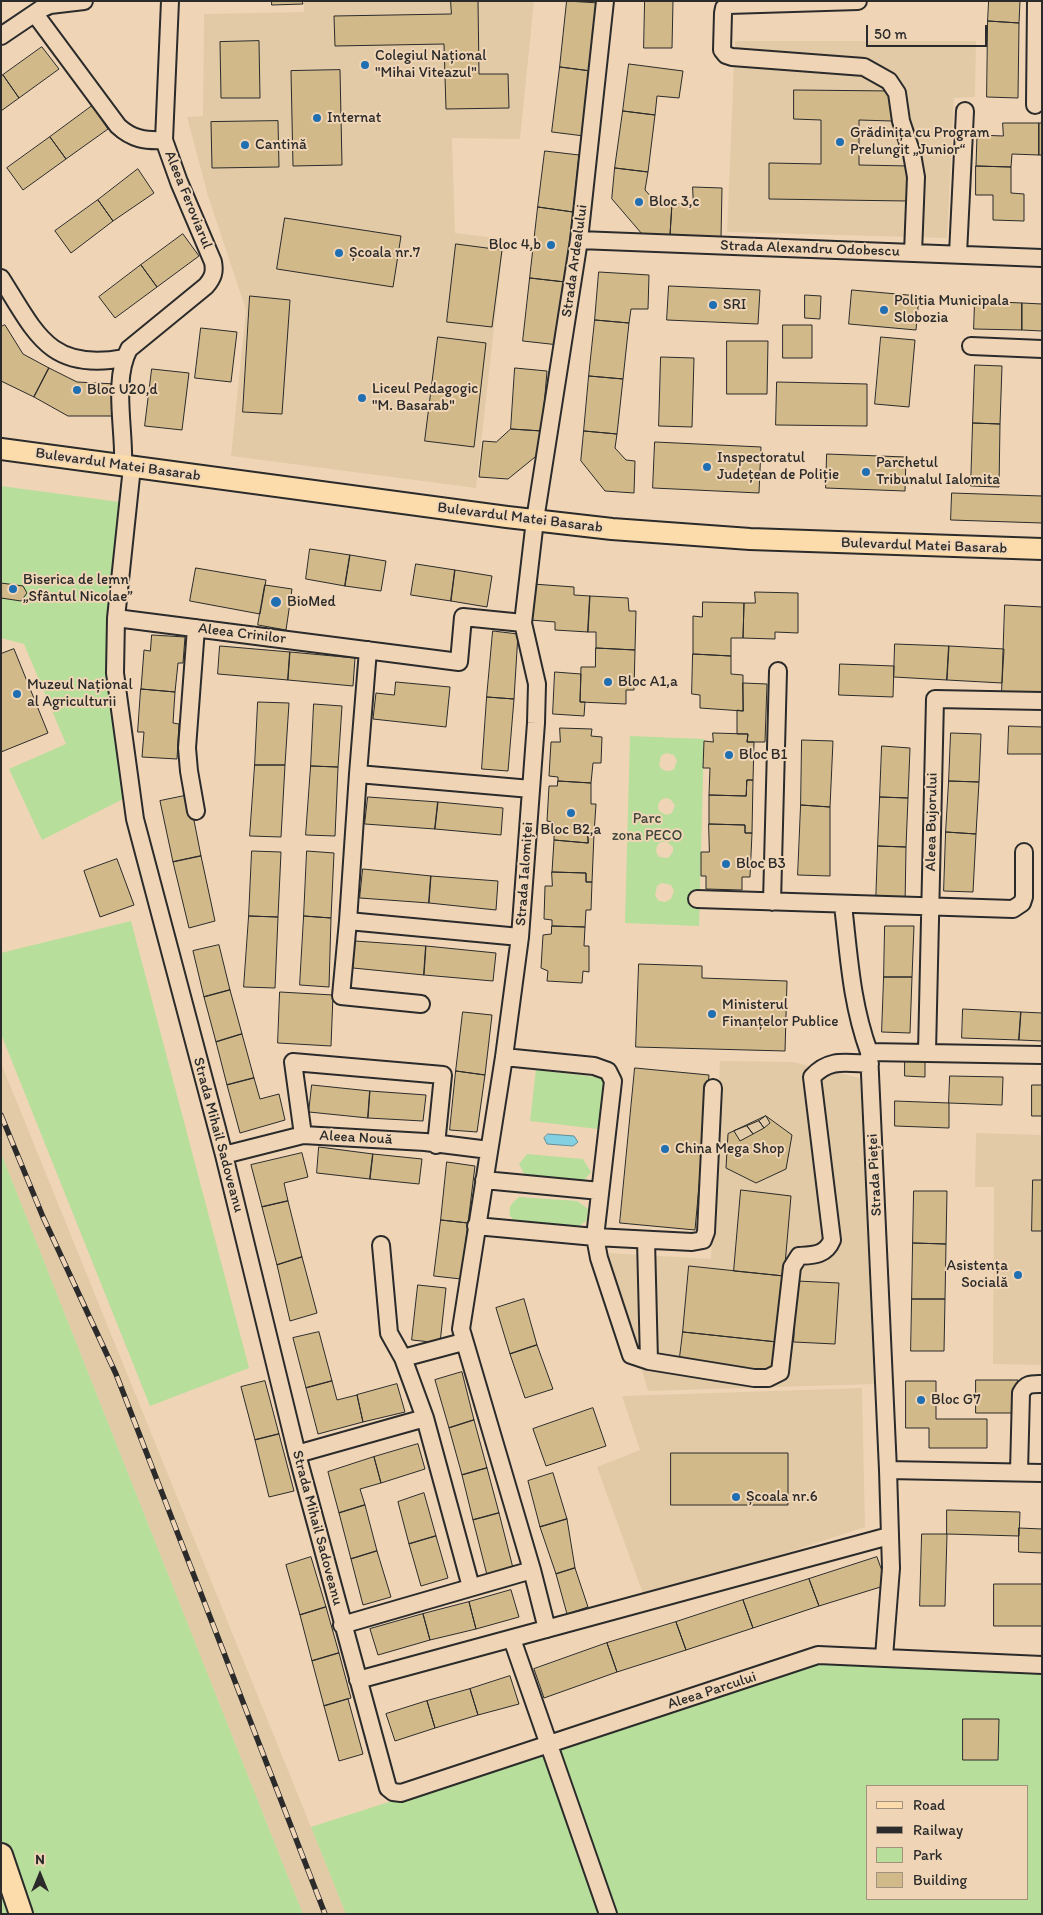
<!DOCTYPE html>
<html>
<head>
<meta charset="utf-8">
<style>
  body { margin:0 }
  #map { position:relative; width:1043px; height:1915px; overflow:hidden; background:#efd5b6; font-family:Itim,sans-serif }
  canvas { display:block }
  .frame { position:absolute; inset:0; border:2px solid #2b2b2b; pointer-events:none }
  .legend { position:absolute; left:866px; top:1785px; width:162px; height:115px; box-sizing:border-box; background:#efd5b6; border:1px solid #a1917e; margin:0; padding:6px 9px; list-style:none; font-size:15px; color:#2b2b2b }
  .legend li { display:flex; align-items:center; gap:10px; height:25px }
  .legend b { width:25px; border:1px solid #a1917e }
  .north { position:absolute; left:15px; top:1850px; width:50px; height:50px; -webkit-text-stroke:4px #efd5b6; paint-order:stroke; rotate:0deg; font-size:14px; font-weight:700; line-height:20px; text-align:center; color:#2b2b2b }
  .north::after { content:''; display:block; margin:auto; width:18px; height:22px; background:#2b2b2b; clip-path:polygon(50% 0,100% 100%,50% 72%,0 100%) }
  .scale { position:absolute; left:866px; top:25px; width:121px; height:22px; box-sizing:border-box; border:2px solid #2b2b2b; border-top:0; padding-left:6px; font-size:15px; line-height:18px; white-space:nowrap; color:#2b2b2b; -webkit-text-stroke:4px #efd5b6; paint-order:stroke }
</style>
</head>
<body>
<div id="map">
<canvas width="1043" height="1915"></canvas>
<div class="frame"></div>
<ul class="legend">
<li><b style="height:6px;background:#fddcac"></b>Road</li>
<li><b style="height:6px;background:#2b2b2b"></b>Railway</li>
<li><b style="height:14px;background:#b7de9a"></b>Park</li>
<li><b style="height:14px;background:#d2b989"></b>Building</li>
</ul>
<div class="north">N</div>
<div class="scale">50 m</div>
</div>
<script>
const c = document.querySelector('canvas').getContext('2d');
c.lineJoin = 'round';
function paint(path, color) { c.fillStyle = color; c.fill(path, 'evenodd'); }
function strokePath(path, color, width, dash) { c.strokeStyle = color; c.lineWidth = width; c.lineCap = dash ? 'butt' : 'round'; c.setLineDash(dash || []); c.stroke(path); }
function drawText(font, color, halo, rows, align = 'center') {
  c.font = font + ' Itim,sans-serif'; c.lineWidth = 4; c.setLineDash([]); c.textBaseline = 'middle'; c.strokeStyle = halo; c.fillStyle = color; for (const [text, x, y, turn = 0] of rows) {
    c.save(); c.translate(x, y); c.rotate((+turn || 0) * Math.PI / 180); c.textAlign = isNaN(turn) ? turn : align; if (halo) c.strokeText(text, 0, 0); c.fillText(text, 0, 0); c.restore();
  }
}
paint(new Path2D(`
  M304 1H534L520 139 452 138 455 233 504 239 476 488 231 456 246 310 208 196 187 117 203 116 204 14 304 12Z
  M735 41H976L975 97 954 98 947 238 727 232Z
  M720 1061 793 1062 860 1078 874 1384 648 1391 608 1253 711 1259Z
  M1 1063 311 1827 346 1914H303L1 1153Z
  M976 1133 1042 1135V1365L993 1364 994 1187H975Z
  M862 1388 865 1527 645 1599 597 1467 640 1450 622 1396Z`), '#e2caa6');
paint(new Path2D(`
  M1 486 127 503 116 618 131 795 42 840 9 769 66 744 24 644 1 638Z
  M630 736 704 739 699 926 625 923ZM666 753 674 755 677 761 674 769C668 773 662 771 659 765L661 756ZM665 798 670 799 675 805 672 813 666 815 659 811C657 804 659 800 665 798ZM661 842H667L673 847V852L668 858 659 857C655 852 655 846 661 842ZM662 883 671 885 674 891 671 899 665 902 659 901 655 896 657 886Z
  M131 921 249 1368 150 1406 1 1034V953Z
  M536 1070 604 1078 598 1129 530 1121Z
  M1 1153 285 1869 303 1914H1Z
  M527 1154 583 1159 591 1172 582 1183 527 1179 519 1164Z
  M519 1197 577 1201 588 1209 586 1221 579 1226 514 1220 510 1216C508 1206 512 1203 519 1197Z
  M822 1663 1042 1667V1914H346L311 1827ZM867 1786H1027V1899H867Z`), '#b7de9a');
const water = new Path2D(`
  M548 1134 574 1136 578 1142 573 1146 547 1144 544 1138Z`);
paint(water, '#83d0e3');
strokePath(water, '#608e99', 1);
const building = new Path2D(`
  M272 1H302L303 4 272 5Z
  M451 1H478L479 74H508L509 108 446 109 444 44 335 46 334 16 451 14Z
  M567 1 599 3 591 71 560 67Z
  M645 1H673L672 48H644Z
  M989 1H1020L1019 23 988 21Z
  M988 21 1019 23 1018 98 987 97Z
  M259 41 260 98H221L220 42Z
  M42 47 59 69 19 98 3 75Z
  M629 64 683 71 679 98 657 96 655 115 623 111Z
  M560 67 591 71 584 136 552 132Z
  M340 70 342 165 293 166 291 71Z
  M3 75 19 98 1 111V77Z
  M794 90 892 91V121L859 120V165L909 166 908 201 769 199V163L821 164V120L794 119Z
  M92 106 108 129 66 159 50 137Z
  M623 111 655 115 648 172 615 168Z
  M278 121 279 167 212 168 211 122Z
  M1003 123H1039V155L1012 154 1011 167 976 166 977 135 1003 136Z
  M1039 123H1042V155H1039Z
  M50 137 66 159 23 190 7 168Z
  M545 151 579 155 573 212 538 207Z
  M976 166 1011 167V193L1024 194V221L993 220V195H976Z
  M615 168 648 172 645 190 654 200 672 203 670 235 642 234 612 199Z
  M138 169 154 193 113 221 98 200Z
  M693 187 722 188 721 238 670 235 672 203 693 205Z
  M98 200 113 221 71 253 55 231Z
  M538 207 573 212 565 282 530 278Z
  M285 218 401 236 393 287 277 269Z
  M183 234 199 256 157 287 141 265Z
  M456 244 502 250 492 327 447 322Z
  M141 265 157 287 115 318 99 297Z
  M599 272 649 275 648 309H631L629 323 595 320Z
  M530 278 565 282 559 345 523 341Z
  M669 286 760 290 758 324 667 320Z
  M852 290 919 296 916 330 849 324Z
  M805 295 821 296 820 319 805 318Z
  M250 296 290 300 282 414 243 412Z
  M975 301 1022 303V330L974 329Z
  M1022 303 1042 304V331L1022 330Z
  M595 320 629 323 623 379 589 376Z
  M5 325 23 354 49 368 34 397 1 381V327Z
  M783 325H812V358H783Z
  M201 328 237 332 231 382 195 378Z
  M438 337 486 343 474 447 425 441Z
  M881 337 915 340 909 407 875 404Z
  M727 341H768L767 394H727Z
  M661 357 694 358 692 427 659 426Z
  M975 365 1002 366 1000 424 973 423Z
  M49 368 77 382 116 384V416H68L34 397Z
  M515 368 547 371 542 431 511 429Z
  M152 369 189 373 182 430 145 426Z
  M589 376 623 379 617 434 584 431Z
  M777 382 867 384V426L776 425Z
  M973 423 1000 424 999 487 971 486Z
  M511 429 542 431 540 453 508 479 479 477 483 441 496 442Z
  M584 431 617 434 615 448 626 460 635 461 634 493 605 491 581 461Z
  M655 442 761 447 759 493 653 488Z
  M827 454 906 457 905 491 826 488Z
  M952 493 1042 496V523L951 520Z
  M310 549 350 555 345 586 306 579Z
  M350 555 386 561 381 591 345 586Z
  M416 564 455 570 451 601 411 595Z
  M196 568 266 580 260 614 190 601Z
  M455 570 492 576 487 607 451 601Z
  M1 583 23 586 27 593 21 601 1 598Z
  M533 584 574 587V595L590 596 588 632 555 630V622L530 620Z
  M265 585 292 589 286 630 258 625Z
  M755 592 798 593V633L775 632V639L743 638 744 603H755Z
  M590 596 628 598 629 611H636L635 650 596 648V632H588Z
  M703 602 744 603 743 638H731V656L693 654V616L702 617Z
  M1005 605 1042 607V693L1002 692Z
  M493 631 518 634 514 699 487 697Z
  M152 635 185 637 183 663H178L175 692 141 689 144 650 150 651Z
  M895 644 949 646 947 680 894 677Z
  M220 646 290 652 288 680 218 674Z
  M949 646 1004 649 1002 683 947 680Z
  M596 648 635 650 634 690H626V704L580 702 581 667H595Z
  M14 649 48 733 1 752V654Z
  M290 652 355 658 353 686 288 680Z
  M693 654 731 656V674L743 675V711L700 708V695L692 694Z
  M840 664 894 666 893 697 839 695Z
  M555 672 581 674 580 702H585L584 716 553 714Z
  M396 682 450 687 446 727 373 719 376 693 394 695Z
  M743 683 767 684 765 742H747L748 734H737V710L743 711Z
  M141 689 175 692 173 723 179 724 177 759 142 757 144 732H138Z
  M487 697 514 699 508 771 482 769Z
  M258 702 289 703 285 765H255Z
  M314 704 342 706 338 767 311 766Z
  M1009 726 1042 727V754H1008Z
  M560 728 592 729 591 736 602 737 601 763H593L591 783 558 781V777L549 776 551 742H560Z
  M713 733 748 734 747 742H754L753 780H747L746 796 709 795 710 768H703L704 741 713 742Z
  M951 733 981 734 979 782 949 781Z
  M802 740 833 741 830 807 801 805Z
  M882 746 910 748 908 798 880 797Z
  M255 765H285L281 837 250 836Z
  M311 766 338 767 335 836 306 835Z
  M747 780H753L752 833H745V825L709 824V795L746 796Z
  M558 781 591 783V804H596L594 834H588V843L554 840V822L547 821 549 786H557Z
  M949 781 979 782 976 834 946 832Z
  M189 795 201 856 173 862 160 801Z
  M368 797 438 802 435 829 365 824Z
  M880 797 908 798 906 847 878 846Z
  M438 802 503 808 501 835 435 829Z
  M801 805 830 807V876L798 875Z
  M709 824 745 825V833H752L750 877H742V890L706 889V876H701V852H709Z
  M946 832 976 834 973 892 944 891Z
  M588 834H594L592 882H586V873L552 872 554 840 588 843Z
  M878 846 906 847 905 905 876 904Z
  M252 851 281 852 278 917 249 916Z
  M307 851 334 853 331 918 304 916Z
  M201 856 215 921 189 928 173 862Z
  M117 859 134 905 100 917 84 871Z
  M363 869 431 876 429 903 360 898Z
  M552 872 586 873V882H592L591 910H586L585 927 552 926V920L544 919 545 886H552Z
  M431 876 498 881 496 910 429 903Z
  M249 916 278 917 275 988 244 987Z
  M304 916 331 918 329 987 300 985Z
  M552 926 585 927 584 946H589V972L583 971 582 983 547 981 548 971 541 968 543 935 551 934Z
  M885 926H914L912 977H884Z
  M355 941 426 946 424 975 353 968Z
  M219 945 230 990 204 997 193 951Z
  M426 946 496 953 493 981 424 975Z
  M639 964 702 966V978L787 981 785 1051 636 1047Z
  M884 977H912L910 1033 882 1032Z
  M230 990 242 1034 216 1042 204 997Z
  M280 992 333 995 331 1046 278 1043Z
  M963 1009 1021 1012 1019 1040 962 1038Z
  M463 1012 492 1015 485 1075 456 1071Z
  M1021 1012 1042 1013V1041L1019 1040Z
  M242 1034 254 1078 227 1085 216 1042Z
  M905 1061H925V1077L905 1076Z
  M635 1068 709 1075 695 1230 620 1223Z
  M456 1071 485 1075 477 1132 450 1130Z
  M950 1076 1003 1077 1002 1105 949 1103Z
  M254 1078 260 1099 279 1094 285 1120 240 1133 227 1085Z
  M312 1085 370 1091 368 1118 309 1112Z
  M1032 1085H1042V1116H1032Z
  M370 1091 426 1095 423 1121 368 1118Z
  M895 1101 949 1103V1128L895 1126Z
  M766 1116 792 1135 786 1169 756 1183 726 1168 728 1134Z
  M766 1116 770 1123 764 1128 759 1121Z
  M759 1121 764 1128 753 1134 747 1126Z
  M747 1126 753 1134 740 1141 734 1131Z
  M319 1147 373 1154 370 1179 317 1173Z
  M302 1153 308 1177 284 1183 288 1201 262 1207 251 1165Z
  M373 1154 422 1159 419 1184 370 1179Z
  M447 1162 475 1166 468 1223 441 1220Z
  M1033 1180H1042V1231H1032Z
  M741 1190 791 1196 784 1276 734 1271Z
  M914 1191H947L946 1244 913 1243Z
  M288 1201 302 1257 277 1265 262 1207Z
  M441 1220 468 1223 461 1279 434 1276Z
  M913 1243 946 1244 945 1299H912Z
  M302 1257 317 1313 290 1321 277 1265Z
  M689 1266 784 1276 777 1342 683 1332Z
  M797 1281 839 1283 835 1344 794 1342Z
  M418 1285 446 1288 440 1343 412 1340Z
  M524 1299 537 1345 510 1354 496 1308Z
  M912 1299H945L944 1351H911Z
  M319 1332 332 1381 306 1388 293 1338Z
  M683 1332 777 1342 774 1374 679 1365Z
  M537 1345 553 1389 525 1398 510 1354Z
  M462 1372 474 1420 449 1428 435 1380Z
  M976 1380H1018V1413H976Z
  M265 1381 279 1434 255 1440 241 1387Z
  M332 1381 337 1400 357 1395 363 1422 318 1434 306 1388Z
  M906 1381H936V1419H987V1448H929V1428H906Z
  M397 1384 405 1412 363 1422 357 1395Z
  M593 1408 606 1446 546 1466 533 1429Z
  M474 1420 487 1468 462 1475 449 1428Z
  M279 1434 294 1491 269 1497 255 1440Z
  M418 1444 425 1469 381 1483 374 1457Z
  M671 1453H788V1505H671Z
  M374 1457 381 1483 360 1489 365 1505 339 1513 328 1472Z
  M487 1468 499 1513 473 1520 462 1475Z
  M553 1473 567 1519 540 1527 528 1481Z
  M424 1493 436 1536 409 1544 398 1502Z
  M365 1505 377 1551 351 1559 339 1513Z
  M947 1510 1020 1512 1019 1536 947 1534Z
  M499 1513 513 1568 487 1575 473 1520Z
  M567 1519 575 1568 556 1574 540 1527Z
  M1019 1528 1042 1529V1553L1019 1552Z
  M922 1534H947L945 1606H920Z
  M436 1536 448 1578 421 1586 409 1544Z
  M377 1551 391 1597 363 1605 351 1559Z
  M311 1557 326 1607 300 1615 286 1565Z
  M877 1557 887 1585 819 1606 809 1579Z
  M575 1568 588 1607 567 1614 556 1574Z
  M809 1579 819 1606 753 1628 743 1600Z
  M994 1584H1042V1626H994Z
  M511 1590 519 1617 476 1629 469 1602Z
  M743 1600 753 1628 686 1650 676 1622Z
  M469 1602 476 1629 430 1640 423 1614Z
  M326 1607 339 1653 312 1661 300 1615Z
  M423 1614 430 1640 378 1655 370 1629Z
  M676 1622 686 1650 617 1672 607 1643Z
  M607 1643 617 1672 544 1698 534 1669Z
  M339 1653 351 1698 324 1706 312 1661Z
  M510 1676 519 1704 478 1715 470 1689Z
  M470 1689 478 1715 435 1728 427 1701Z
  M348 1699 363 1754 339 1761 324 1706Z
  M427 1701 435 1728 395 1741 386 1714Z
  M963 1719H999L998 1760H963Z`);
paint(building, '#d2b989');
strokePath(building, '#2b2b2b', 1);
const minor = new Path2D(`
  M858 1 728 5 724 8 723 13 722 50 726 55 732 57 864 67 889 81 897 93 901 121 912 154 916 177 913 253
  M35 14 118 126C132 139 145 141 164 140
  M1 36 41 9 50 5 84 1
  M1035 105 1036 1
  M579 240 1042 258
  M958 254 965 111
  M1 278C36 333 49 372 124 358
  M971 346 1042 349
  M123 466C125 431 112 380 129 349L206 286C213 278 215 272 213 262L179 182 164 140 170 1
  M132 467 116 618 115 673 135 819 224 1155 297 1454 388 1788 393 1792 401 1793 818 1655 1042 1665
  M116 618 459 662 463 617 523 623
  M196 628 187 748 189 771 196 811
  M368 650 358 774 531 789
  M358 774 348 921 520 937
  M697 899 1013 909 1022 903 1024 897V852
  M772 902 778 671
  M843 905C849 956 851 1002 869 1052L888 1470 891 1568 884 1657
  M348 921 341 996 421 1004
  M869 1052 1042 1055
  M927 1052 935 699 1042 701
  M504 1057 594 1066 608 1071 613 1081 595 1237 599 1258 631 1355 649 1361 754 1378H768L780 1372 792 1267 799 1256C814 1255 826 1255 832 1240L812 1077C829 1058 846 1063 870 1064
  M303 1135 293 1062 443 1075 436 1145
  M224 1155 303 1135 425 1142 489 1150
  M484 1180 600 1191
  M476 1226 595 1237 692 1242 703 1240 706 1232 713 1088
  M646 1240 649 1361
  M381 1245 389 1333 403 1358 463 1342
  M403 1358 425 1418
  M297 1454 425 1418 471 1587
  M888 1470 1042 1473
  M1019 1472 1021 1393C1026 1383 1032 1384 1042 1384
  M342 1625 532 1570
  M547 1629 532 1570 461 1329 504 1057 520 937 536 723 537 684 523 623 535 520 579 240 605 1
  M512 1639 608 1914
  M358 1680 889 1536`);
const major = new Path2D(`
  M1 449 507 517 612 529 750 539 1042 549`);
const highway = new Path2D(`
  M1 1855 21 1914`);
strokePath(minor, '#2b2b2b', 20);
strokePath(major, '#2b2b2b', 24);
strokePath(highway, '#2b2b2b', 26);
strokePath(minor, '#efd5b6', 16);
strokePath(major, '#fddcac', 20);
strokePath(highway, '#fddcac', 22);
const rail = new Path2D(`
  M1 1115 43 1217 116 1374 325 1914`);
strokePath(rail, '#2b2b2b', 5.5);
strokePath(rail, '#efd5b6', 4, [11]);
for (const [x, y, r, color] of [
  [365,65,5,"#1f6fb2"],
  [317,118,5,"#1f6fb2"],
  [840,142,5,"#1f6fb2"],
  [245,145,5,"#1f6fb2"],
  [639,202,5,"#1f6fb2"],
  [551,245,5,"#1f6fb2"],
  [339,253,5,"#1f6fb2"],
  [713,305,5,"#1f6fb2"],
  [884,310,5,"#1f6fb2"],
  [77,390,5,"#1f6fb2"],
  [362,398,5,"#1f6fb2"],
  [707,467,5,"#1f6fb2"],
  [866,472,5,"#1f6fb2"],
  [13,589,5,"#1f6fb2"],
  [276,602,6,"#1f6fb2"],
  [608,682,5,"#1f6fb2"],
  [17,694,5,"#1f6fb2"],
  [729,755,5,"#1f6fb2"],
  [571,813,5,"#1f6fb2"],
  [726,864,5,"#1f6fb2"],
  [712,1014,5,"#1f6fb2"],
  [665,1149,5,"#1f6fb2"],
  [1018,1275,5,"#1f6fb2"],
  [921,1400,5,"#1f6fb2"],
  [736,1497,5,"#1f6fb2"]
]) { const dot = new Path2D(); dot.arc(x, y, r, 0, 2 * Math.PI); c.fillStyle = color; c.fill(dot); strokePath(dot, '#efd5b6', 2); }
drawText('15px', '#2b2b2b', '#efd5b6', [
  ["Colegiul Național",375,56],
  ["\"Mihai Viteazul\"",375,73],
  ["Internat",327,118],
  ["Grădinița cu Program",850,133],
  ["Prelungit „Junior“",850,150],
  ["Cantină",255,145],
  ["Bloc 3,c",649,202],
  ["Bloc 4,b",541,245,"right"],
  ["Școala nr.7",349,253],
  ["Politia Municipala",894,301],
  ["Slobozia",894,318],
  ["SRI",723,305],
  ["Liceul Pedagogic",372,389],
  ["\"M. Basarab\"",372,406],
  ["Bloc U20,d",87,390],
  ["Inspectoratul",717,458],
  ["Județean de Poliție",717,475],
  ["Parchetul",876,463],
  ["Tribunalul Ialomita",876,480],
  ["Biserica de lemn",23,580],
  ["„Sfântul Nicolae”",23,597],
  ["BioMed",287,602],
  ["Bloc A1,a",618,682],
  ["Muzeul Național",27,685],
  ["al Agriculturii",27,702],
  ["Bloc B1",739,755],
  ["Bloc B2,a",571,830,"center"],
  ["Bloc B3",736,864],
  ["Ministerul",722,1005],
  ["Finanțelor Publice",722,1022],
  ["China Mega Shop",675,1149],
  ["Asistența",1008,1266,"right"],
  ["Socială",1008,1283,"right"],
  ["Bloc G7",931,1400],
  ["Școala nr.6",746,1497]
], 'left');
drawText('15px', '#2b2b2b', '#efd5b6', [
  ["Aleea Feroviarul",188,200,68],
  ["Strada Alexandru Odobescu",810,249,2],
  ["Strada Ardealului",575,261,-82],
  ["Bulevardul Matei Basarab",118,465,8],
  ["Bulevardul Matei Basarab",520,518,7],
  ["Bulevardul Matei Basarab",924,546,2],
  ["Aleea Crinilor",242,634,7],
  ["Aleea Bujorului",932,822,-89],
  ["Strada Ialomiței",525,874,-86],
  ["Strada Mihail Sadoveanu",218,1135,75],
  ["Aleea Nouă",356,1138,3],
  ["Strada Pieței",875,1175,-93],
  ["Strada Mihail Sadoveanu",317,1528,75],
  ["Aleea Parcului",712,1691,-18]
]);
drawText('15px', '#40463c', '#efd5b6', [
  ["Parc",647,819],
  ["zona PECO",647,836]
]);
</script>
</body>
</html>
